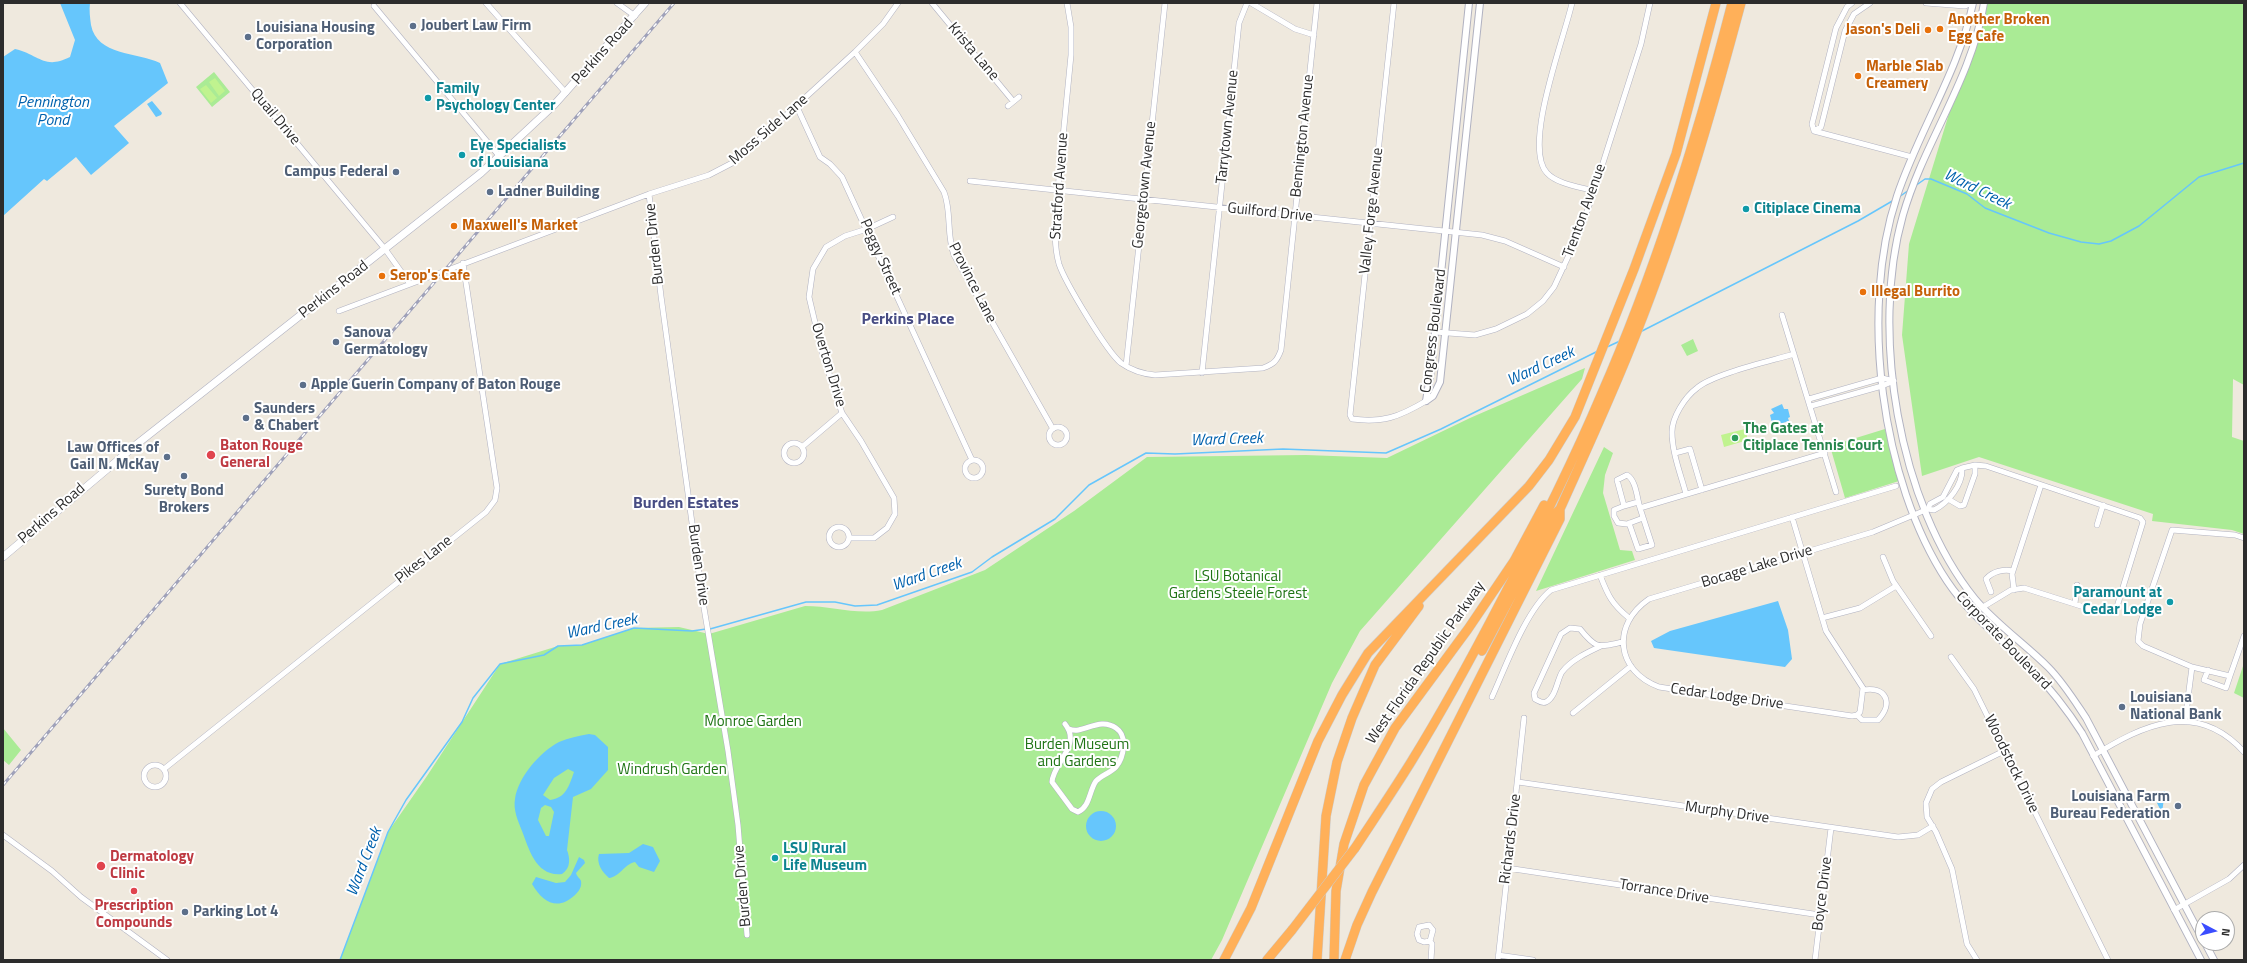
<!DOCTYPE html>
<html>
<head>
<meta charset="utf-8">
<style>
  body { margin:0 }
  #map { position:relative; width:2247px; height:963px; overflow:hidden; background:#efe9de; font-family:"Titillium Web",sans-serif }
  canvas { display:block }
  .frame { position:absolute; inset:0; border:4px solid #2c2c2c; pointer-events:none }
  .north { position:absolute; left:2195px; top:911px; width:40px; height:40px; box-sizing:border-box; background:#fff; border:1px solid #ababab; border-radius:50%; rotate:97deg; font-size:11px; font-weight:700; line-height:16px; text-align:center; color:#2c2c2c }
  .north::after { content:''; display:block; margin:auto; width:14px; height:18px; background:#3b4dff; clip-path:polygon(50% 0,100% 100%,50% 72%,0 100%) }
</style>
</head>
<body>
<div id="map">
<canvas width="2247" height="963"></canvas>
<div class="frame"></div>
<div class="north">N</div>
</div>
<script>
const c = document.querySelector('canvas').getContext('2d');
c.lineJoin = 'round';
function paint(path, color) { c.fillStyle = color; c.fill(path, 'evenodd'); }
function strokePath(path, color, width, dash) { c.strokeStyle = color; c.lineWidth = width; c.lineCap = dash ? 'butt' : 'round'; c.setLineDash(dash || []); c.stroke(path); }
function drawText(font, color, halo, rows, align = 'center') {
  c.font = font + ' "Titillium Web",sans-serif'; c.lineWidth = 4; c.setLineDash([]); c.textBaseline = 'middle'; c.strokeStyle = halo; c.fillStyle = color; for (const [text, x, y, turn = 0] of rows) {
    c.save(); c.translate(x, y); c.rotate((+turn || 0) * Math.PI / 180); c.textAlign = isNaN(turn) ? turn : align; if (halo) c.strokeText(text, 0, 0); c.fillText(text, 0, 0); c.restore();
  }
}
paint(new Path2D(`
  M1983 3H2244V385L2233 379 2232 437 2244 441V534L2232 530 2152 521 2153 514 1979 457 1922 476 1902 335 1909 244Z
  M214 72 230 92 212 107 196 87Z
  M1693 339 1698 351 1687 356 1681 345Z
  M1585 368 1582 379 1360 631 1332 683 1222 940 1211 960H340L388 832 427 776 500 664 558 646 582 645 634 628 679 627 709 634 805 606C831 606 857 615 882 610L985 570 1074 511 1147 457 1306 455 1387 458 1470 418Z
  M1885 429 1899 481 1845 498 1830 446Z
  M1604 447 1613 453 1605 475 1603 493 1620 550 1632 551 1635 560 1536 591Z
  M2244 663V698L2234 693Z
  M3 728 21 750 9 765 3 760Z`), '#aaeb95');
paint(new Path2D(`
  M215 78 225 91 219 96 209 82Z
  M206 85 217 98 211 103 200 89Z
  M1745 429 1748 440 1724 447 1721 435Z`), '#c0f38f');
paint(new Path2D(`
  M60 3H90C89 10 90 18 91 25 97 56 137 52 160 63L168 83 114 126 129 143 91 175 76 157 47 181 44 179 3 216V57L15 49C40 55 44 70 70 57L75 40Z
  M152 101 162 113 161 115 156 117 147 104Z
  M1782 404 1784 409H1788L1790 417 1788 418 1789 421 1776 425 1775 422 1772 423 1770 415 1774 413 1771 409Z
  M1778 601 1788 630 1792 659 1785 667 1654 648 1651 641 1670 631Z
  M589 734 595 735 608 747V770L591 789 573 797 567 850C570 858 571 868 562 874 536 877 529 849 522 831 518 821 513 810 515 799 518 777 540 752 559 742 569 738 578 736 589 734ZM568 769 574 772C569 786 566 798 550 800L543 795 554 778ZM545 805 551 807 554 812 549 836H546L538 820 541 808Z
  M2165 791 2162 813 2157 803 2158 792Z
  M1086 826a15 15 0 1 1 30 0a15 15 0 1 1-30 0Z
  M643 844 653 847 660 861 654 872 639 867 635 862C624 864 620 877 609 878 602 872 596 863 599 854L629 853Z
  M579 857 584 860 585 863 576 873C577 877 580 878 581 881 582 887 579 891 575 895 558 911 543 903 532 884L536 877 556 883 565 882 571 875Z`), '#66c6fc');
strokePath(new Path2D(`
  M1915 186 1925 179H1931L1967 194 1985 208 2049 233 2081 242 2099 244 2111 241 2139 226 2199 177 2244 163
  M1899 197 1909 190
  M1642 331 1858 221 1894 200
  M1607 347 1620 341
  M710 629 806 602H835L855 606 877 605 972 572 992 557 1055 519 1089 485 1146 453 1175 454 1283 449 1386 453 1441 429 1598 351
  M340 960 388 832 406 800 462 722 473 698 500 664 544 655 558 646 582 645 634 628 692 631 706 629`), '#66c6fc', 1.5);
const minor = new Path2D(`
  M180 3 385 249 410 284
  M486 3 566 93
  M617 3 635 16
  M932 3 1013 101
  M1067 3 1071 27V55L1056 209C1055 228 1054 246 1059 264 1065 282 1107 352 1121 363 1131 370 1143 374 1155 375L1263 368C1274 364 1277 361 1281 350L1317 3
  M1251 3 1295 29 1314 35
  M1394 3 1350 415 1352 419C1383 423 1399 417 1426 401
  M1572 3C1565 36 1522 146 1547 173 1557 184 1580 187 1594 191
  M1926 3 1965 6 1972 3
  M374 6 500 157
  M855 52 898 116 944 192C952 213 946 234 954 255L1053 429
  M1008 106 1019 97
  M797 107 820 157 830 164 842 177 972 460
  M1814 131 1821 127 1845 31 1854 14 1870 3
  M1814 131 1812 124 1836 28 1847 7 1852 3
  M1814 131 1912 157
  M970 181 1482 235 1505 241 1564 267
  M649 194 661 296 702 596 728 751 738 825 747 935
  M339 311 649 194 709 175 736 161 855 52 883 24 898 3
  M1782 315 1836 492
  M1435 332 1475 335 1496 329 1527 314 1543 301 1554 287 1581 229 1594 191 1641 44 1650 3
  M1126 366 1165 3
  M1202 373 1239 23 1247 3
  M1809 399 1882 378 1894 381 1882 386 1811 406
  M1049 436a9 9 0 1 1 18 0a9 9 0 1 1-18 0Z
  M784 453a10 10 0 1 1 20 0a10 10 0 1 1-20 0Z
  M802 447 842 413
  M1675 453 1690 449 1702 490
  M965 469a9 9 0 1 1 18 0a9 9 0 1 1-18 0Z
  M1962 468 1975 465 1986 466 2140 518 2143 522 2116 610 2113 613H2103L2024 588 2011 590 1983 607
  M1686 494C1681 475 1672 453 1672 432 1672 417 1685 397 1697 388 1713 374 1771 361 1794 354
  M1948 499 1960 506 1964 505 1975 474V465
  M1638 502 1624 506 1617 480 1627 475C1636 480 1637 498 1640 508
  M1624 506 1614 510V516L1618 523 1627 524 1643 518
  M1792 517 1826 631 1863 688 1860 712 1857 715
  M1629 523 1638 549 1652 545 1640 508 1825 453
  M2097 525 2103 505
  M829 537a10 10 0 1 1 20 0a10 10 0 1 1-20 0Z
  M849 538H874L887 528 895 514 894 498 861 441 842 413 822 352 809 297 813 269 826 247 845 236 867 229 893 217
  M1883 557 1893 581 1931 636
  M1600 575C1608 596 1612 604 1629 618
  M2014 590 2012 574 2041 485
  M1991 592 1986 579C1993 571 2004 569 2013 571
  M2075 604 2077 585
  M1822 618 1860 608 1896 586
  M1601 646C1588 652 1571 660 1562 672 1557 680 1556 697 1546 702 1542 704 1539 701 1535 699L1534 693 1561 634 1570 628 1580 629C1597 650 1598 647 1623 642
  M1951 657 1974 689 2108 960
  M2192 667 2230 676 2244 636
  M2208 670 2204 680 2226 688 2230 676
  M1492 697C1506 666 1526 610 1551 590L1896 486
  M1573 713 1631 666
  M1857 715 1852 716 1659 687C1616 671 1611 625 1649 599L1873 532 1928 509 1930 504 1943 497 1957 470 1962 468C1963 485 1948 503 1934 510L1928 509
  M1857 715 1862 720H1878C1894 703 1886 686 1863 690
  M2185 721 2192 667 2143 646 2138 641 2140 624 2172 530 2235 535 2244 538
  M1065 724C1082 745 1053 763 1052 782L1072 809 1078 812C1090 807 1089 791 1096 781 1102 775 1110 773 1116 767 1124 757 1128 736 1116 728 1099 716 1083 735 1069 729
  M2093 756C2143 725 2196 699 2244 752
  M144 776a11 11 0 1 1 22 0a11 11 0 1 1-22 0Z
  M164 769 486 512 495 500 497 488 463 263
  M1518 782 1898 837 1918 835 1933 826
  M3 835 52 871 81 897 167 960
  M1507 868 1820 915
  M2174 910 2229 879 2244 865
  M1430 941 1424 942 1419 940 1417 934 1419 927 1429 925 1433 930 1430 941 1432 944 1431 960
  M1498 955 1533 960
  M1498 960 1524 718
  M1815 960 1831 828
  M1977 960 1967 944 1952 869 1936 832 1927 817 1926 803 1932 789 1941 782 2004 751`);
const tertiary = new Path2D(`
  M1973 3C1959 71 1919 130 1897 196 1859 310 1881 481 1947 581 1969 614 2000 638 2029 666 2049 687 2066 708 2082 733L2201 960
  M1984 3C1972 79 1924 142 1903 215 1870 331 1898 504 1975 599 1996 624 2025 644 2048 667 2063 682 2074 700 2086 718L2203 940
  M1426 401 1433 396 1440 382 1480 3
  M1426 401 1431 370 1469 3
  M2205 943 2214 960`);
const secondary = new Path2D(`
  M3 557 137 444 481 173 554 105 645 3`);
const motorway = new Path2D(`
  M1482 651 1554 515 1560 509
  M1355 848C1374 819 1393 791 1411 762 1443 710 1472 657 1500 603 1537 534 1572 464 1602 393 1657 267 1698 135 1732 3
  M1224 960 1251 908 1318 741 1342 695 1368 653 1529 486 1549 460 1575 417 1634 269 1676 154 1716 3
  M1267 960 1292 930
  M1317 960 1326 816 1337 762 1352 718 1375 665 1419 606
  M1334 960 1336 891 1344 844 1364 785 1395 728 1468 629 1514 561 1544 505
  M1345 960 1357 925 1372 892 1560 519V509C1586 451 1613 393 1636 334 1679 226 1711 115 1741 3`);
strokePath(minor, '#b1b2c1', 6);
strokePath(tertiary, '#b1b2c1', 8);
strokePath(secondary, '#b1b2c1', 8);
strokePath(motorway, '#ccc', 10);
strokePath(minor, '#fff', 5);
strokePath(tertiary, '#fff', 6);
strokePath(secondary, '#fff', 7);
strokePath(motorway, '#ffb059', 9);
const rail = new Path2D(`
  M3 785 674 3`);
strokePath(rail, '#9fa1b9', 3);
strokePath(rail, '#fff', 1.5, [4.5]);
const motorwayBridge = new Path2D(`
  M1292 930 1355 848`);
strokePath(motorwayBridge, '#ccc', 10, []);
strokePath(motorwayBridge, '#ffb059', 9);
for (const [x, y, r, color] of [
  [413,26,4,"#5c6f8a"],
  [1940,29,4,"#e8710a"],
  [1928,30,4,"#e8710a"],
  [248,37,4,"#5c6f8a"],
  [1858,76,4,"#e8710a"],
  [428,98,4,"#0f9aa8"],
  [462,155,4,"#0f9aa8"],
  [396,172,4,"#5c6f8a"],
  [490,192,4,"#5c6f8a"],
  [1746,209,4,"#0f9aa8"],
  [454,226,4,"#e8710a"],
  [382,276,4,"#e8710a"],
  [1863,292,4,"#e8710a"],
  [336,342,4,"#5c6f8a"],
  [303,385,4,"#5c6f8a"],
  [246,418,4,"#5c6f8a"],
  [1735,438,4,"#2e9e5b"],
  [211,455,5,"#e0444e"],
  [167,457,4,"#5c6f8a"],
  [184,476,4,"#5c6f8a"],
  [2170,602,4,"#0f9aa8"],
  [2122,707,4,"#5c6f8a"],
  [2178,806,4,"#5c6f8a"],
  [775,858,4,"#0f9aa8"],
  [101,866,5,"#e0444e"],
  [134,891,4,"#e0444e"],
  [185,912,4,"#5c6f8a"]
]) { const dot = new Path2D(); dot.arc(x, y, r, 0, 2 * Math.PI); c.fillStyle = color; c.fill(dot); strokePath(dot, '#fff', 1.5); }
drawText('bold 15px', '#c56008', '#fff', [
  ["Another Broken",1948,20],
  ["Egg Cafe",1948,37],
  ["Jason's Deli",1920,30,"right"],
  ["Marble Slab",1866,67],
  ["Creamery",1866,84],
  ["Maxwell's Market",462,226],
  ["Serop's Cafe",390,276],
  ["Illegal Burrito",1871,292]
], 'left');
drawText('bold 15px', '#4e5e75', '#fff', [
  ["Joubert Law Firm",421,26],
  ["Louisiana Housing",256,28],
  ["Corporation",256,45],
  ["Campus Federal",388,172,"right"],
  ["Ladner Building",498,192],
  ["Sanova",344,333],
  ["Germatology",344,350],
  ["Apple Guerin Company of Baton Rouge",311,385],
  ["Saunders",254,409],
  ["& Chabert",254,426],
  ["Law Offices of",159,448,"right"],
  ["Gail N. McKay",159,465,"right"],
  ["Surety Bond",184,491,"center"],
  ["Brokers",184,508,"center"],
  ["Louisiana",2130,698],
  ["National Bank",2130,715],
  ["Louisiana Farm",2170,797,"right"],
  ["Bureau Federation",2170,814,"right"],
  ["Parking Lot 4",193,912]
], 'left');
drawText('15px', '#2c2c2c', '#fff', [
  ["Perkins Road",603,52,-48],
  ["Krista Lane",973,52,50],
  ["Quail Drive",275,117,50],
  ["Tarrytown Avenue",1228,127,-84],
  ["Moss Side Lane",769,130,-41],
  ["Bennington Avenue",1303,136,-84],
  ["Georgetown Avenue",1145,185,-84],
  ["Stratford Avenue",1060,186,-86],
  ["Valley Forge Avenue",1372,211,-84],
  ["Trenton Avenue",1585,211,-70],
  ["Guilford Drive",1270,213,6],
  ["Burden Drive",655,244,-96],
  ["Peggy Street",880,257,66],
  ["Province Lane",972,283,63],
  ["Perkins Road",334,290,-38],
  ["Congress Boulevard",1434,331,-83],
  ["Overton Drive",828,365,73],
  ["Perkins Road",52,514,-41],
  ["Pikes Lane",424,560,-38],
  ["Burden Drive",698,565,82],
  ["Bocage Lake Drive",1757,567,-17],
  ["Corporate Boulevard",2003,641,46],
  ["West Florida Republic Parkway",1426,663,-55],
  ["Cedar Lodge Drive",1727,697,8],
  ["Woodstock Drive",2011,764,64],
  ["Murphy Drive",1727,813,8],
  ["Richards Drive",1511,839,-83],
  ["Burden Drive",743,886,-95],
  ["Torrance Drive",1664,892,9],
  ["Boyce Drive",1823,894,-83]
]);
drawText('bold 15px', '#0d838f', '#fff', [
  ["Family",436,89],
  ["Psychology Center",436,106],
  ["Eye Specialists",470,146],
  ["of Louisiana",470,163],
  ["Citiplace Cinema",1754,209],
  ["Paramount at",2162,593,"right"],
  ["Cedar Lodge",2162,610,"right"],
  ["LSU Rural",783,849],
  ["Life Museum",783,866]
], 'left');
drawText('bold 15px', '#27864d', '#fff', [
  ["The Gates at",1743,429],
  ["Citiplace Tennis Court",1743,446]
], 'left');
drawText('bold 15px', '#be3a42', '#fff', [
  ["Baton Rouge",220,446],
  ["General",220,463],
  ["Dermatology",110,857],
  ["Clinic",110,874],
  ["Prescription",134,906,"center"],
  ["Compounds",134,923,"center"]
], 'left');
drawText('15px', '#1e7313', '#fff', [
  ["LSU Botanical",1238,577],
  ["Gardens Steele Forest",1238,594],
  ["Monroe Garden",753,722],
  ["Burden Museum",1077,745],
  ["and Gardens",1077,762],
  ["Windrush Garden",672,770]
]);
drawText('italic 16px', '#0061ad', '#fff', [
  ["Pennington",53,103],
  ["Pond",53,121],
  ["Ward Creek",1977,190,26],
  ["Ward Creek",1541,367,-25],
  ["Ward Creek",1227,440,-2],
  ["Ward Creek",927,575,-19],
  ["Ward Creek",602,627,-12],
  ["Ward Creek",365,862,-69]
]);
drawText('bold 16px', '#474c83', '#fff', [
  ["Perkins Place",908,320],
  ["Burden Estates",686,504]
]);
</script>
</body>
</html>
